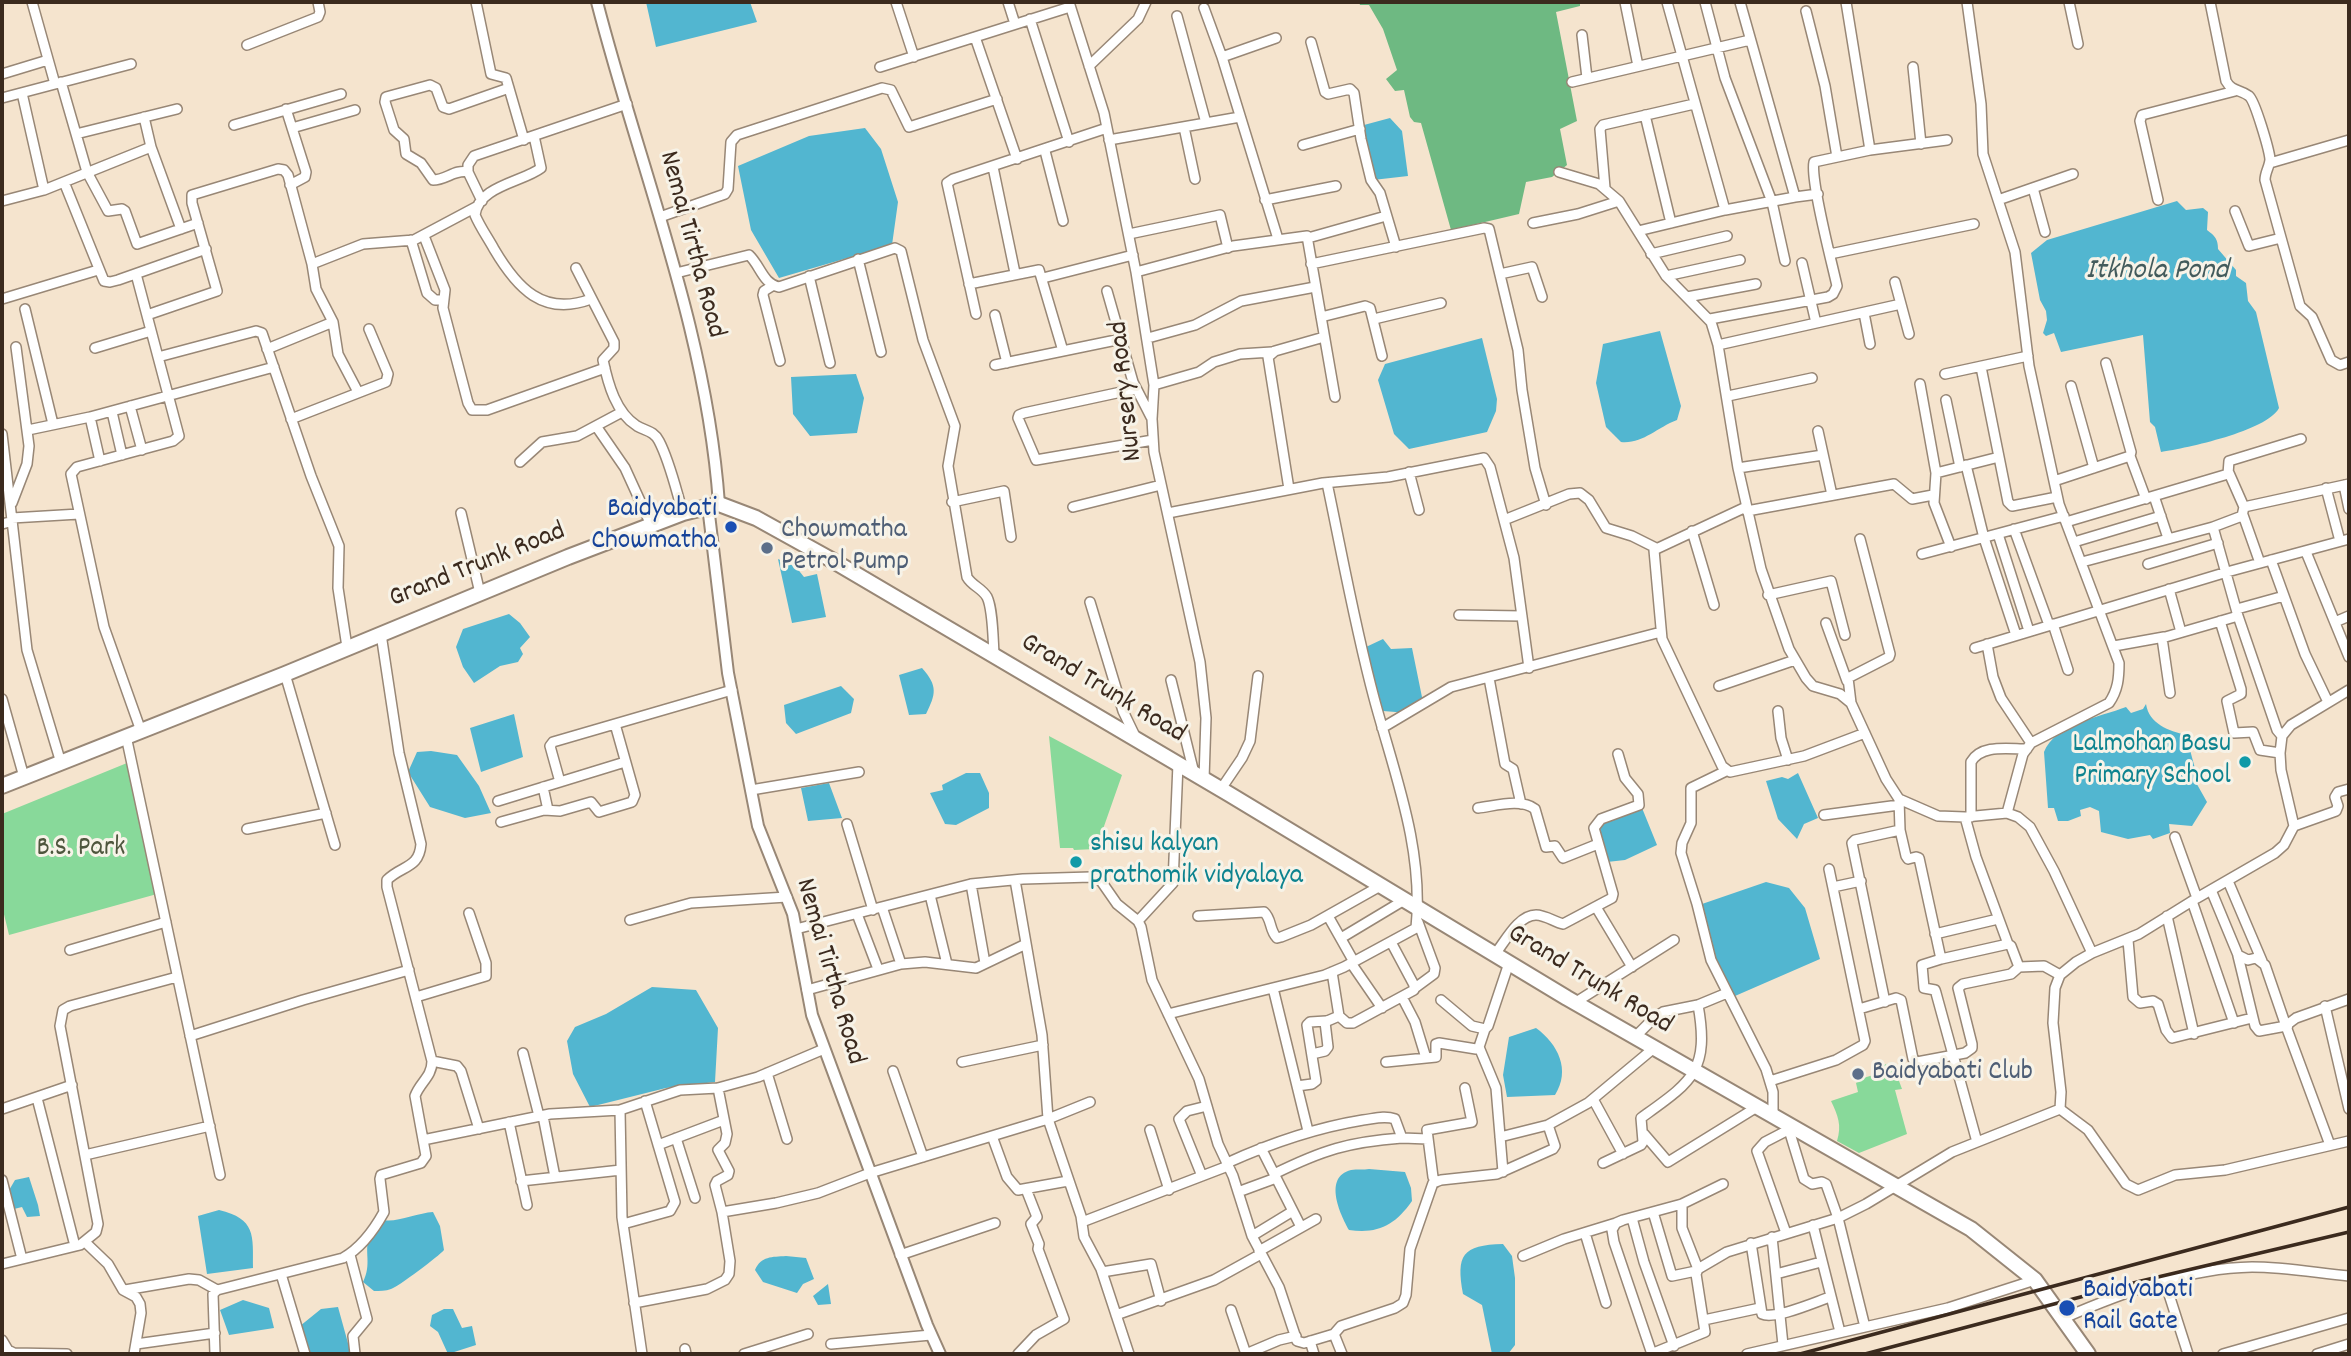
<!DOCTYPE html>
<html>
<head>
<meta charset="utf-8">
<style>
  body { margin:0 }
  #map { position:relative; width:2351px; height:1356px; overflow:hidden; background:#f5e4ce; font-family:Dekko,sans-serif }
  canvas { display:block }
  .frame { position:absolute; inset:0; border:4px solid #3b2a1e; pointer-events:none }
</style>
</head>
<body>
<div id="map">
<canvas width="2351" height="1356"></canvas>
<div class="frame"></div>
</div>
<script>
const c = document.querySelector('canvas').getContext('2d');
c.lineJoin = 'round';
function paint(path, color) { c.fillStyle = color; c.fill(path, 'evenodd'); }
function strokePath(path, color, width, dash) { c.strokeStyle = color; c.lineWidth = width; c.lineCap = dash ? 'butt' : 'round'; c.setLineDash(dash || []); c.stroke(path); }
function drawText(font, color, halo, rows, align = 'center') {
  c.font = font + ' Dekko,sans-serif'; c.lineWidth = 6; c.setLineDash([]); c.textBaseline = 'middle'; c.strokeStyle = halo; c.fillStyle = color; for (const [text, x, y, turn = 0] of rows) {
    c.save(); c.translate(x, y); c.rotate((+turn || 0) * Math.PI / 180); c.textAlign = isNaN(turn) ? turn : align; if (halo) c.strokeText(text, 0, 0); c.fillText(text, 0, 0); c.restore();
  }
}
paint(new Path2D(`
  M1049 736 1122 775 1096 849 1074 850 1073 848H1060Z
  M127 763 157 894 9 935 2 906V814Z
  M1892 1062 1902 1089 1895 1090 1907 1134 1859 1153 1837 1141C1842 1125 1838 1116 1831 1101L1858 1092 1856 1083 1860 1081V1079L1880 1073 1878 1067Z`), '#88d99a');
paint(new Path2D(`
  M1359 2H1580V6L1556 12 1577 121 1560 129 1567 165 1552 177 1526 182 1519 214 1451 230 1421 123 1414 122 1410 117 1404 90 1395 91 1386 79 1397 70 1383 29 1369 5H1360Z`), '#6eb982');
paint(new Path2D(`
  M646 2H750L757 22 656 47Z
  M1390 118 1402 131 1408 176 1373 180 1364 125Z
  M865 128 881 149 898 202 892 245 779 278 751 230 738 166 809 136Z
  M2177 201 2186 210 2203 208 2208 212 2207 230C2215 236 2218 239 2218 249L2236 270V276L2246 283 2248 301 2256 312 2279 408C2267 431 2187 448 2161 452L2155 427 2150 422 2143 335 2061 352 2054 333 2046 336 2043 333 2047 320 2046 311 2040 300 2031 253 2047 240Z
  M1660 331 1681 406 1677 420C1656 428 1643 444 1621 442L1606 427 1596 383 1603 344Z
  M1482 338 1497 399 1496 411 1487 432 1409 449 1394 434 1378 380 1385 364Z
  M856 374 864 398 857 433 810 436 793 414 791 377Z
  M778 559 796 567 804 577 817 574 826 617 792 623Z
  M509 614 520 623 530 637 520 648 523 654 518 662 500 666 474 683 463 667 456 647 463 629Z
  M1383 639 1391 649 1412 648 1423 702 1408 713 1383 711 1366 647Z
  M922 668C938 686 936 694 926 714L909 715 899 675Z
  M841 686 854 699 851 713 796 734 786 723 784 705Z
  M2146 704C2149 724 2169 731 2186 735L2197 776 2194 779 2207 802 2192 826 2169 824 2170 833 2153 839 2150 835 2128 839 2101 832 2099 811 2090 807 2080 810 2081 816 2068 821H2058L2054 808H2048L2044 752C2055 724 2100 717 2126 707L2131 713 2143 709Z
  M514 714 523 757 481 772 470 728Z
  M431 751 457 755 479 786 491 813 465 818 430 807 408 772 417 752Z
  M966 773H980L989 793V808L956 825 945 824 930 793 943 790 942 785Z
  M1798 773 1818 818 1804 824 1797 839 1778 819 1766 781 1782 777 1788 779Z
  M829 783 842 818 808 821 801 788Z
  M1642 808 1657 845 1625 860 1607 862 1598 833 1600 825 1609 818Z
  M1766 882 1789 888 1805 908 1820 959 1735 996 1714 964 1702 904Z
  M652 987 696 990 718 1028 715 1082 666 1088 590 1107 573 1074 567 1041 575 1027 606 1014Z
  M1536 1028C1558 1044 1571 1070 1555 1095L1507 1097 1503 1075 1509 1037Z
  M1369 1169 1405 1172 1411 1188 1412 1201C1395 1225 1379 1234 1349 1230 1340 1214 1323 1177 1351 1170 1357 1169 1364 1170 1369 1169Z
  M29 1177 38 1205 40 1216 27 1217 22 1207 14 1209 8 1192 15 1180Z
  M219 1210C256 1219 253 1235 253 1268L207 1274 198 1216Z
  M433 1212 440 1226 444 1250C439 1256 398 1287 391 1289 386 1291 379 1291 374 1291L363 1282C372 1264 364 1252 369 1238 372 1232 380 1225 384 1220 395 1223 418 1213 433 1212Z
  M1503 1244 1512 1256 1515 1278V1345L1508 1354H1492L1482 1305 1463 1294C1456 1255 1462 1245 1503 1244Z
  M786 1256 806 1258 814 1279 803 1284 797 1293 763 1282 755 1270C761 1256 772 1257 786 1256Z
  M828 1284 831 1304 818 1305 813 1296Z
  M243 1300 269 1308 274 1328 229 1335 220 1310Z
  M338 1307 351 1354H309L300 1326 321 1309Z
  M444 1309H453L462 1328 472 1326 476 1345 448 1354 438 1332 430 1326 432 1315Z`), '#52b6d0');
const minor = new Path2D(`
  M32 2 55 84
  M476 2 491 74 506 78 524 140
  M896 2 914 57
  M1008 2 1015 24
  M1069 2 1104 113 1136 272 1154 385 1152 419 1154 452 1200 662 1206 718 1204 779
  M1625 2 1638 66
  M1667 2 1725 210
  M1705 2 1725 78 1772 202 1785 261
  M1846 2 1870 150
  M1967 2 1981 104 1983 154 2015 252 2029 366 2059 504 2119 663C2119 678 2118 690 2109 703L2031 743 2023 754 2007 813
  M2069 2 2078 44
  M2210 2 2226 81C2232 92 2240 89 2249 96 2255 101 2269 149 2270 159 2270 166 2265 172 2265 180L2300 306 2312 317 2331 360 2340 365 2349 362
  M1204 8 1222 57 1278 239
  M1806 11 1825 86 1837 157
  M1177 16 1206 123
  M1030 19 1069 142
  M1582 35 1587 78
  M975 37 1017 159
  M1311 42 1325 92 1328 94 1350 89 1354 93 1361 139 1371 180 1380 193 1396 247
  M247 45 318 17 320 12 318 2
  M1222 57 1276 38
  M1089 66 1138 19 1146 2
  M880 67 1070 7
  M1913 67 1921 144
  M2 74 48 60
  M61 82 87 172 108 211 122 209 125 211 137 244 198 223
  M1572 82 1750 40
  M22 93 44 190
  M2 98 131 64
  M286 109 306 172 305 177 290 185
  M1645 115 1671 223
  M144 117 151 147 181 229
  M234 125 341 94
  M1184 127 1195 179
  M292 128 355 110
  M76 134 177 109
  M534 136 541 168C523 182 478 186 475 215 480 227 488 238 494 249 517 288 543 317 591 299
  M1109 140 1240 117
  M1303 145 1360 129
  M1045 151 1063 221
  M2270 163 2349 140
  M993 167 1015 273
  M468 172V165L474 156 627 104
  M1559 172 1599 184 1619 201 1666 276 1711 322 1718 345 1738 468 1761 569 1789 649 1806 678 1813 686 1840 694 1851 703 1886 779 1899 799 1938 816 1965 817 2007 813 2018 817 2030 827 2054 871 2092 953
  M64 182 104 281 110 282 118 280 206 249
  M1605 188 1600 129 1603 125 1694 104
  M2033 188 2045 232
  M1795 197 1818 194
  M1265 200 1336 186
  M1998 200 2073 174
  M2158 200 2140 121 2142 115 2235 91
  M2 201 44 190 151 147
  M482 201 468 172C455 169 446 180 433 180L421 163 406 154 404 139 394 130 385 102 386 97 430 85 436 88 443 107 449 109 509 88
  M2235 211 2249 246 2281 238
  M660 217 725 194 728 189 731 142 737 135 882 88 891 90 909 127 997 99
  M1533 223 1578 214 1619 201
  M1638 231 1725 210 1795 197 1740 2
  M1129 234 1220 215 1228 248
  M424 236 445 290 443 308 468 403 472 410H487L605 368
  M1308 238 1386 216
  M411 240 427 293 435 300H443
  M1651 254 1727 236
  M1830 254 1974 224
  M858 259 881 352
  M1802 263 1816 323
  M312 264 363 244 414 240 476 207
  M1311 264 1484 228 1489 229 1518 350 1522 390 1535 468 1546 505
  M576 268 614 342V348L603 360C608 384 616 413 637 426 646 431 654 431 659 441 670 462 676 490 683 513
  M1136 272 1233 246 1307 236 1335 397
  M676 273 749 255C760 265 763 284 779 287L895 248 901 251 923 340 955 426 948 466 967 577C972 586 982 588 987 597 993 609 993 640 994 654
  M136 274 179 436 173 441 77 467 71 474 104 627 141 731
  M1500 274 1532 267 1542 297
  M809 276 830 363
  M1666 276 1740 260
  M1043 278 1133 255
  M1895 282 1909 334
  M969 284 1039 270 1063 351
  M772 286 764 291 763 295 780 361
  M1107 291 1133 382 1151 417
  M1687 297 1756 284
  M2 299 98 270
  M25 309 53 424
  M1864 313 1870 344
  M976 314 947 183 953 179 1107 128
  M147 315 217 291 192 203V195L278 169 284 170 288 175 312 264 316 289 333 322 338 354 358 392
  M995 315 1007 363
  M1321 317 1365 306 1370 308 1382 356
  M1374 319 1441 303
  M1710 319 1828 297 1833 294 1837 286C1832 263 1810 180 1814 162L1870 150 1947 140
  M1148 338 1195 325 1241 301 1315 287
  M1718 345 1901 304
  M95 348 151 331
  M267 349 333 322
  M158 357 256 331 262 333 311 476 339 546 338 588 347 647
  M995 365 1121 339
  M1981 367 2008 502 2012 506 2057 497
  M1945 374 2028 356
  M1920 384 1936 473 1934 503 1951 547
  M1154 385 1199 372 1214 362 1240 354 1272 352
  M2071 386 2094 468
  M1135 389 1024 413 1019 415 1018 418 1036 460 1153 440
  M1728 396 1812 378
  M1946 400 1960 467
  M130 406 142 450
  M112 412 122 455
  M90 417 100 461
  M291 419 386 382 388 374 369 329
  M596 426 625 468 651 525
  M28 430 90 417 274 367
  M1818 431 1832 495
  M2 434 27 650 61 763
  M2130 456 2146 499
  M520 462 542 442 577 436 622 412
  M1966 465 1984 538 2016 635
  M1738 468 1823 455
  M1409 472 1419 510
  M1936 473 1999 457
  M2229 473 2244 507
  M2054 481 2130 456 2131 452 2106 363
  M2344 485 2349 509
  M2326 488 2340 541
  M1289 489 1268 357 1275 351 1324 337
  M2154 496 2168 538
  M952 502 1004 491 1011 537
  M12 503 27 464 29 446 16 347
  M1073 507 1161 485
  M1746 507 1654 550 1662 639 1722 766 1730 772 1804 756 1865 733
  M1747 511 1894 484 1912 499 1933 495
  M461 513 480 593
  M1168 513 1323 483 1388 477 1484 458 1490 467 1514 558 1529 668
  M2243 515 2260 563
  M12 518 79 514
  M1504 520 1569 494 1580 493 1589 500 1606 528 1632 536 1656 548
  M2066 522 2228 474 2229 461 2301 439
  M2 524 13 521
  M2213 527 2242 516 2244 507 2349 484
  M2014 529 2049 625
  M1692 531 1714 605
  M1998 534 2029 631
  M2074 542 2161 516
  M2306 552 2349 657
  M1922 554 2064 516
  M2271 560 2305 654 2328 702
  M2082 562 2213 527 2238 616 2277 730 2282 736
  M2148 564 2218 543
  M2169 589 2181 632
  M1768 595 1831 581 1845 635
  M1090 602 1123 711 1135 736
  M2237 609 2284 596
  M1459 615 1522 616
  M2220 621 2241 689V694L2227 701 2234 733 2253 732 2260 750 2280 753
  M2335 622 2349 616
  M1826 623 1847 681
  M2053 624 2068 670
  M1987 644 1993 677 2001 698 2031 743
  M2114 646 2164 637
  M1975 648 2227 572 2349 539
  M285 674 335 845
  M1489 678 1505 764 1513 769 1521 804
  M1171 680 1194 773
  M1719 686 1795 660
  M2170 693 2162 638 2238 616
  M2 699 24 777
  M1851 703 1848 678 1889 657 1890 654 1860 539
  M1778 711 1781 738 1788 760
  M1382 728 1451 687 1661 632
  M126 736 220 1175
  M1726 771 1691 788V823L1682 843 1681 853 1697 904 1711 960 1766 1069 1773 1092V1116
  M560 782 550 746 553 742 732 690
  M543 787 548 810
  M1221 789 1242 758 1250 741 1258 676
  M751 790 859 772
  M1899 799 1900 830 1906 856 1908 859 1916 857 1919 858 1941 959 2008 944 2011 946 2019 967 2044 966 2060 975
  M498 801 625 762
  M1478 808C1495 806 1521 798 1535 809L1546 847 1555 846 1563 858 1598 844
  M1824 815 1899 805
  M1965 817 1976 857 2008 944
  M1971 817V762C1981 744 2008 749 2027 749
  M501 822 544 810 560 811 591 802 599 812 632 802 635 795 615 724
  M847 824 873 910
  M2294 826 2336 811 2338 806 2335 797 2338 792 2349 789
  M247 829 326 813
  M2175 837 2197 898
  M1015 880 1042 1035 1048 1119 1081 1216 1084 1237 1101 1269 1129 1354
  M2228 881 2262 961
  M971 884 985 963
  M1833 887 1861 881
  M2211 890 2238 955 2248 960 2256 958 2265 965 2287 1029
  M930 895 947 964
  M2192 901 2234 1023
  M882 907 901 964
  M1596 907 1632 967
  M857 914 878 969
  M1198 916 1264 912C1272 919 1269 930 1277 938L1281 937 1311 925 1382 885
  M1328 916 1354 962
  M2167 916 2194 1034
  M630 920 691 903 787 897
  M1138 921 1173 883 1178 764
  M796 929 971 884 1023 879 1091 877 1101 881 1117 904 1138 921 1141 927 1152 980 1199 1079 1218 1144 1233 1176 1252 1236 1279 1287 1297 1341 1304 1343 1334 1334 1342 1354
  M1935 934 1998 919
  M1341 938 1406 899
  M2128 940 2133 997 2140 1003 2153 1001 2158 1004 2166 1030 2172 1038 2252 1018
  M70 950 166 922
  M1495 954C1505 942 1518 915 1536 915 1545 915 1555 922 1563 924L1612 898 1613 894 1594 828 1601 819 1639 805 1638 794 1625 778 1618 754
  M2238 956 2255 1026 2259 1031 2286 1026
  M1941 959 1922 965 1924 988 1935 990 1936 993 1977 1142
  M1351 963 1382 1008
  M1273 988 1308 1131
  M1415 988 1434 974 1435 968 1418 922
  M807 990 901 964 925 962 976 968 1026 944
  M416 997 486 976V963L469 913
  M1402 997 1415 1022 1426 1058
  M1441 1000 1472 1026 1485 1029 1488 1026 1509 963
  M1576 1002 1674 940
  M1885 1002 1852 843 1855 840 1900 830
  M2325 1006 2349 1109
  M1859 1009 1896 998 1901 1000 1913 1059 1917 1062 1965 1053 1972 1048V1044L1958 988 1963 984 2011 974 2019 967
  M1168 1014 1325 975 1344 967 1416 928C1424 848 1394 773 1374 698 1355 627 1342 554 1327 483
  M1339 1016 1347 1023H1353L1414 990V985L1391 942
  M190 1036 303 1000 409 970
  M1635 1037 1655 1017 1663 1012 1698 1005 1727 993
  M1479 1047 1496 1088 1503 1172
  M523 1053 539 1116
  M1312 1054 1325 1051 1328 1047 1325 1022 1339 1016 1332 972
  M432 1061 457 1066 461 1071 479 1129
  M962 1062 1043 1045
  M1386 1062 1436 1057V1044L1439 1043 1476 1049 1479 1047 1485 1029
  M893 1071 923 1157
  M767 1073 787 1139
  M1770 1081 1836 1060 1863 1045 1865 1041 1829 869
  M1297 1086 1312 1084 1316 1081 1307 1025 1310 1022 1326 1021
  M718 1088 727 1134 725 1143 718 1150 729 1171 728 1175 717 1181 715 1185 722 1212
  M37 1098 75 1246
  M1593 1099 1623 1154
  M2 1109 72 1085
  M2060 1109 2088 1130 2126 1184 2138 1190 2175 1175 2225 1170 2349 1141
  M620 1110 622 1217 642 1354
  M543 1116 555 1177
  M509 1122 527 1205
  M1150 1130 1169 1190
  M1789 1130 1804 1179 1812 1184 1822 1182 1826 1184 1838 1218 1865 1327
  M1644 1134 1668 1162 1757 1107
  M992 1136 1007 1177 1018 1190 1068 1181
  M1500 1137 1548 1125
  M676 1138 695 1198
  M423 1140 550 1114 620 1110 680 1090 718 1088 758 1077 824 1049
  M658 1145 724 1120
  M2330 1145 2287 1029 2288 1024 2296 1018 2349 999
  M1261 1148 1301 1227
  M85 1155 210 1126
  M1227 1163C1271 1143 1314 1128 1363 1120 1373 1119 1384 1115 1395 1119L1402 1138 1428 1139
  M1603 1163 1641 1145 1643 1142 1641 1118C1691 1082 1710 1072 1698 1005
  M1274 1174C1323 1150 1348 1142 1402 1138
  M1202 1176 1179 1119 1187 1111 1207 1106
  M2 1180 22 1259
  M521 1181 621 1170
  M1436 1182 1433 1177 1427 1130 1472 1122 1465 1088
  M1238 1192 1276 1178
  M1682 1204V1228L1698 1269
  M1653 1212 1672 1276 1696 1271
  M1632 1218 1644 1262 1674 1346
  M1082 1222 1228 1166
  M623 1224 670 1211 675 1202 645 1101
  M1813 1225 1840 1332
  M1585 1233 1606 1303
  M1786 1233 1757 1151 1765 1142 1792 1128
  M1252 1236 1293 1211
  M1772 1237 1783 1345
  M85 1242 108 1264 123 1290 136 1297 140 1304 141 1313 134 1354
  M1751 1243 1762 1314C1775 1320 1815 1302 1830 1297
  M1259 1251 1316 1219
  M350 1255 367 1319 353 1336 355 1354
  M900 1255 995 1223
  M1523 1256 1564 1239 1616 1223
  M2 1264 80 1245 96 1232 98 1224 60 1026 63 1010 70 1006 177 977
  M1102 1272 1151 1264 1161 1301
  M281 1274 305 1354
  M1776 1274 1821 1262
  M2165 1282 2188 1354
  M125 1290 189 1279 199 1280 217 1290
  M634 1303 707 1289 725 1280 729 1274 730 1261 722 1212 776 1203 818 1193 870 1173 1048 1119 1090 1102
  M1231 1310 1246 1354 1279 1340 1296 1336
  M1116 1315 1214 1280 1261 1254
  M2064 1318C2122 1293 2188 1268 2252 1267 2284 1267 2317 1273 2349 1276
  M1704 1320 1760 1308
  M1334 1334 1341 1326 1395 1308 1403 1303 1406 1295 1410 1249 1433 1183 1441 1180 1497 1174 1553 1149 1555 1146 1548 1125 1588 1103 1654 1048
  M2 1340 8 1350 14 1353 67 1354
  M1310 1341 1314 1354
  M136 1344 215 1333
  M831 1344 931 1335
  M685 1349 686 1354
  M215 1354 213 1294 217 1290 343 1258C361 1248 374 1230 384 1212L380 1179 381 1175 421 1163 426 1156 415 1096C420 1082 432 1077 432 1061L387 887V880C402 865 419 869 421 844L399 753 381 634
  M744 1354 808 1334
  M1018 1354 1036 1335 1064 1319 1038 1249 1039 1244 1031 1224 1037 1217 1026 1189
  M1651 1354 1705 1332 1696 1274 1698 1269 1727 1252 1838 1218 1866 1204 1952 1152 2060 1109 2061 1092 2053 1023 2055 988 2060 975 2076 962 2092 953 2139 934 2197 898 2275 853 2284 845 2294 826 2281 770 2280 753 2282 736 2291 725 2349 690
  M1652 1354 1614 1242 1612 1230 1616 1223 1623 1220 1682 1204 1723 1184
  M1747 1354 1948 1308 2035 1280
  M2223 1354 2349 1318
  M2317 1354 2349 1344`);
const tertiary = new Path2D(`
  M597 2C640 169 707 331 719 504
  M708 506 728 673 758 826 793 914 812 1015 927 1325 940 1354`);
const primary = new Path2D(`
  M2 786 285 674 568 557 683 513 719 504 756 518 830 559 1229 794 1567 998 1971 1229 2035 1280 2088 1354`);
strokePath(minor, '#988776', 12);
strokePath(tertiary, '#988776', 14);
strokePath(primary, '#988776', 18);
strokePath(minor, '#fff', 9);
strokePath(tertiary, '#fff', 10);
strokePath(primary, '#fff', 14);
strokePath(new Path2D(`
  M1800 1354 2349 1207
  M1865 1354 2141 1281 2349 1232`), '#3b2a1e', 3.5);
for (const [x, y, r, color] of [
  [731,527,7,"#1a4fb4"],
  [767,548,7,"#5c6f8a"],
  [2245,762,7,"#0f9aa8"],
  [1076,862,7,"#0f9aa8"],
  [1858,1074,7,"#5c6f8a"],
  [2067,1308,9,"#1a4fb4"]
]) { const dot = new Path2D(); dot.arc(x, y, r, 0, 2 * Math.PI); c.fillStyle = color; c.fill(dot); strokePath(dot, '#f7f3e8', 2.5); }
drawText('28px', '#3b2a1e', '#f7f3e8', [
  ["Nemai Tirtha Road",690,245,75],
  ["Nursery Road",1128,391,-96],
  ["Grand Trunk Road",478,567,-22],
  ["Grand Trunk Road",1102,690,31],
  ["Nemai Tirtha Road",828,972,74],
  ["Grand Trunk Road",1589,981,31]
]);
drawText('28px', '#164399', '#f7f3e8', [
  ["Baidyabati",717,511],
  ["Chowmatha",717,543],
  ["Baidyabati",2083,1292,"left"],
  ["Rail Gate",2083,1324,"left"]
], 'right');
drawText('28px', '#4e5e75', '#f7f3e8', [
  ["Chowmatha",781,532],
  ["Petrol Pump",781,564],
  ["Baidyabati Club",1872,1074]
], 'left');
drawText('28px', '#0d838f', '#f7f3e8', [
  ["Lalmohan Basu",2231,746],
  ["Primary School",2231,778],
  ["shisu kalyan",1090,846,"left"],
  ["prathomik vidyalaya",1090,878,"left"]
], 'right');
drawText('28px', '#4e563d', '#f7f3e8', [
  ["B.S. Park",81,850]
]);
drawText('italic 30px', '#435b5c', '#f7f3e8', [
  ["Itkhola Pond",2157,273]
]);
</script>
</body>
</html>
